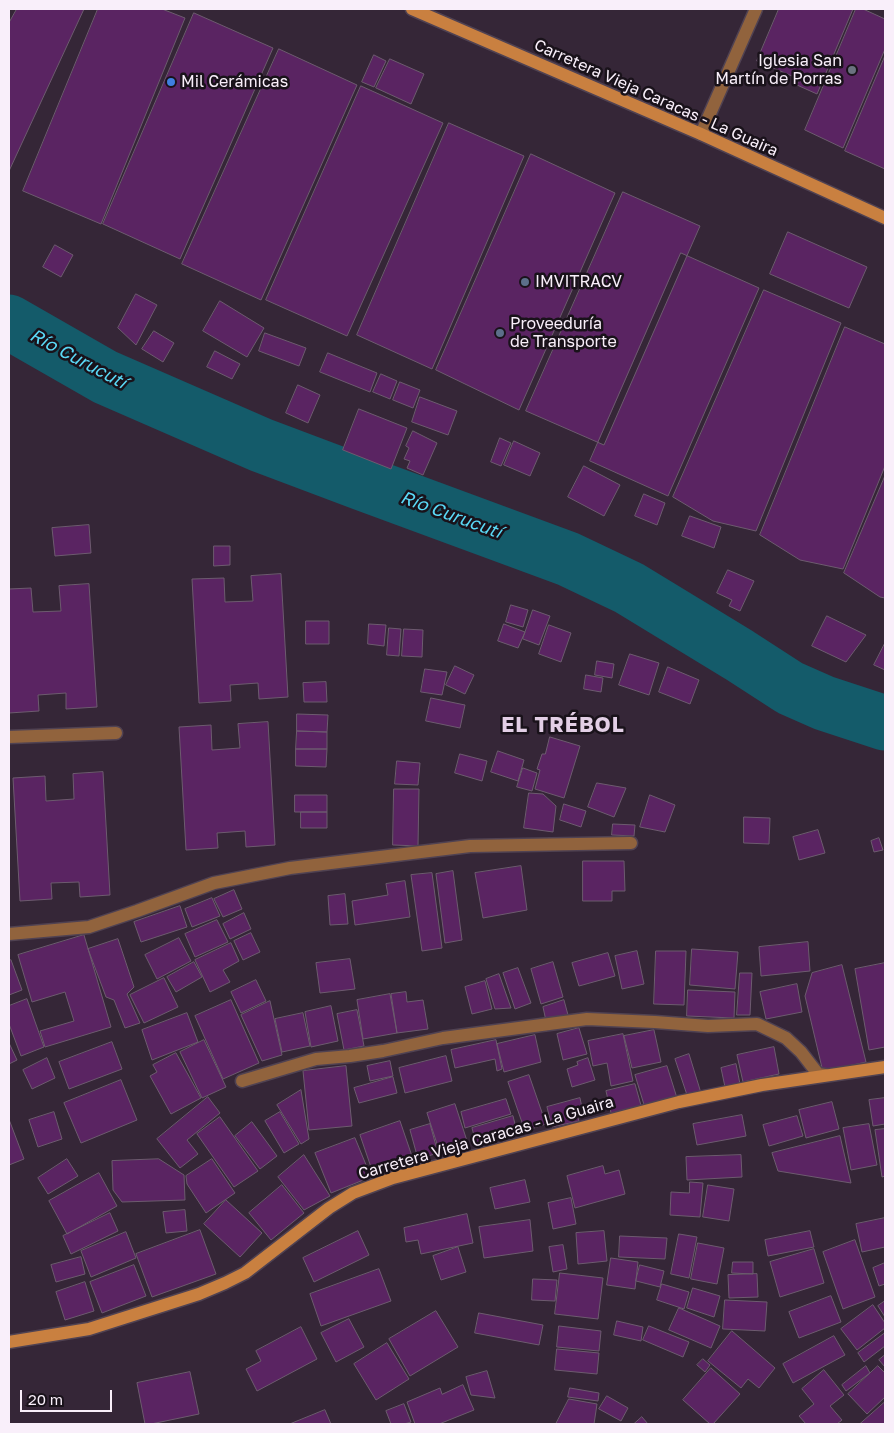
<!DOCTYPE html>
<html>
<head>
<meta charset="utf-8">
<style>
  body { margin:0 }
  #map { position:relative; width:894px; height:1433px; overflow:hidden; background:#352637; font-family:"Golos Text",sans-serif }
  canvas { display:block }
  .frame { position:absolute; inset:0; border:10px solid #f9effa; pointer-events:none }
  .scale { position:absolute; left:20px; top:1390px; width:92px; height:22px; box-sizing:border-box; border:2px solid #f9effa; border-top:0; padding-left:6px; font-size:15px; line-height:18px; white-space:nowrap; color:#f9effa; -webkit-text-stroke:4px #19121a; paint-order:stroke }
</style>
</head>
<body>
<div id="map">
<canvas width="894" height="1433"></canvas>
<div class="frame"></div>
<div class="scale">20 m</div>
</div>
<script>
const c = document.querySelector('canvas').getContext('2d');
c.lineJoin = 'round';
function strokePath(path, color, width, dash) { c.strokeStyle = color; c.lineWidth = width; c.lineCap = dash ? 'butt' : 'round'; c.setLineDash(dash || []); c.stroke(path); }
function paint(path, color) { c.fillStyle = color; c.fill(path, 'evenodd'); }
function drawText(font, color, halo, rows, align = 'center') {
  c.font = font + ' "Golos Text",sans-serif'; c.lineWidth = 5; c.setLineDash([]); c.textBaseline = 'middle'; c.strokeStyle = halo; c.fillStyle = color; for (const [text, x, y, turn = 0] of rows) {
    c.save(); c.translate(x, y); c.rotate((+turn || 0) * Math.PI / 180); c.textAlign = isNaN(turn) ? turn : align; if (halo) c.strokeText(text, 0, 0); c.fillText(text, 0, 0); c.restore();
  }
}
strokePath(new Path2D(`
  M9 322 105 377 261 445 362 483 568 559 629 588 739 655 790 688 824 703 885 723`), '#145b6a', 55);
const building = new Path2D(`
  M17 9H84L9 171V23Z
  M98 9H162L185 18 101 224 23 191Z
  M779 9H853L817 94 797 85 799 79 757 61Z
  M856 9H863L885 19V49L843 148 805 130Z
  M194 13 273 48 180 259 103 224Z
  M279 49 357 85 261 300 182 264Z
  M374 55 386 61 374 87 362 82Z
  M885 56V169L845 151Z
  M390 59 424 74 411 104 376 88Z
  M361 86 443 123 347 336 266 300Z
  M449 123 524 156 432 369 357 335Z
  M531 154 615 193 519 410 436 370Z
  M623 192 700 226 604 445 526 411Z
  M788 232 867 267 849 308 770 274Z
  M55 245 73 255 61 277 43 267Z
  M681 253 759 288 668 496 590 461Z
  M764 290 841 323 756 531 713 521 673 497Z
  M136 294 157 305 136 345 118 328Z
  M220 301 264 328 247 357 203 331Z
  M845 327 885 344V466L843 569 800 560 760 535Z
  M154 331 174 343 163 362 142 349Z
  M265 333 306 348 299 366 259 351Z
  M215 351 240 364 232 379 207 367Z
  M328 353 377 373 370 392 320 372Z
  M381 374 397 381 390 399 373 392Z
  M400 382 420 390 413 408 393 400Z
  M298 385 320 395 308 423 286 413Z
  M420 397 457 411 448 435 412 422Z
  M359 409 407 428 391 469 343 450Z
  M413 431 437 443 423 475 407 468 410 461 404 459 409 448 406 446Z
  M500 438 511 443 501 466 491 462Z
  M514 441 540 453 530 476 504 465Z
  M584 466 620 485 604 516 568 497Z
  M885 476V598L880 597 844 573Z
  M644 494 665 503 657 525 635 516Z
  M690 516 721 527 714 548 682 536Z
  M89 525 91 553 55 556 52 528Z
  M214 546H230V565L214 566Z
  M728 570 754 581 740 611 729 606 732 600 717 593Z
  M281 574 288 697 259 699 258 683 230 685 231 701 199 703 192 579 224 578 225 602 253 601 251 576Z
  M89 584 97 707 66 709V693L38 695 39 711 9 713V589L31 588 33 612 61 611 59 586Z
  M511 605 528 610 523 627 506 622Z
  M533 610 550 616 539 645 523 639Z
  M827 616 866 635 846 662 812 646Z
  M306 621H329V644H306Z
  M369 624 386 625 384 646 368 644Z
  M504 624 525 632 518 648 498 641Z
  M549 625 571 633 561 662 539 654Z
  M389 628 401 629 399 656 387 655Z
  M404 629 423 630 422 657 402 656Z
  M885 643V670L874 665Z
  M630 654 659 663 649 695 619 685Z
  M597 661 614 664 612 678 595 675Z
  M455 666 474 675 465 694 446 685Z
  M668 667 699 680 690 704 659 692Z
  M425 669 447 672 442 695 421 692Z
  M586 675 603 678 601 692 584 689Z
  M326 682 327 702H304L303 683Z
  M431 698 465 705 460 728 426 721Z
  M297 714 328 715 327 732 297 731Z
  M268 722 275 845 246 847 245 831 217 833 218 848 186 850 179 727 211 725 212 750 240 748 238 724Z
  M297 731 327 732V749H296Z
  M550 737 580 746 564 798 535 789 540 770 537 769 542 754H545Z
  M296 749H327L326 767 296 766Z
  M498 751 524 760 518 781 491 772Z
  M460 754 487 761 482 781 455 773Z
  M397 761 420 763 418 785 395 784Z
  M523 768 537 773 532 791 517 787Z
  M103 772 110 895 80 897 79 882 51 883 52 899 20 901 13 778 45 776 46 801 74 799 73 774Z
  M597 783 626 788 614 817 588 807Z
  M394 789H419L418 846 393 845Z
  M529 793 543 794 556 806 553 832 524 828Z
  M295 795H327V812H295Z
  M650 795 675 805 665 832 640 827Z
  M564 804 586 811 581 827 560 820Z
  M301 812H327V828H301Z
  M744 817 770 818 769 844 744 843Z
  M613 824 635 825 634 836 612 835Z
  M818 830 825 853 799 860 793 837Z
  M879 838 883 850 874 852 871 841Z
  M583 861H624L625 891H612V901H583Z
  M521 866 527 910 483 918 475 873Z
  M453 871 462 940 445 943 436 874Z
  M432 873 442 948 422 951 411 875Z
  M405 881 410 917 355 925 352 901 388 895 386 884Z
  M234 890 242 909 223 917 214 899Z
  M345 894 348 924 330 925 328 896Z
  M212 898 220 916 192 927 185 909Z
  M180 906 187 927 141 942 134 922Z
  M244 913 251 929 230 939 223 924Z
  M217 920 228 942 195 957 185 934Z
  M251 933 260 952 243 960 234 941Z
  M84 935 111 1027 45 1047 40 1031 74 1021 65 992 32 1002 18 955Z
  M179 938 191 961 157 979 145 955Z
  M118 939 134 987 127 994 140 1023 125 1028 114 1000 106 997 88 949Z
  M808 942 810 971 761 976 759 947Z
  M231 943 239 961 223 970 230 982 210 992 195 960Z
  M692 949 738 952 735 989 690 985Z
  M637 951 644 984 622 989 615 956Z
  M656 951H686L684 1005 654 1004Z
  M608 953 615 976 579 986 572 963Z
  M350 959 355 989 320 993 316 963Z
  M11 960 22 990 9 995V961Z
  M194 962 202 977 176 992 167 977Z
  M553 962 563 997 541 1004 531 969Z
  M885 963V1047L869 1050 855 969Z
  M842 965 866 1062 823 1072 805 996 812 973Z
  M518 968 531 1003 515 1009 503 973Z
  M740 973H752L750 1015H737Z
  M499 974 511 1008 495 1009 486 979Z
  M164 978 178 1007 144 1023 130 995Z
  M256 980 266 1001 241 1013 231 992Z
  M485 981 492 1009 472 1014 465 987Z
  M797 984 802 1012 766 1019 760 992Z
  M688 990 735 992 734 1018 687 1016Z
  M406 992 407 1002 423 1000 428 1029 397 1033 391 994Z
  M390 994 397 1033 363 1039 357 1000Z
  M27 999 44 1047 21 1056 9 1024V1006Z
  M231 1000 259 1063 223 1079 195 1016Z
  M564 1000 568 1015 546 1021 543 1007Z
  M270 1001 282 1055 262 1061 241 1015Z
  M331 1006 338 1041 311 1047 305 1012Z
  M357 1010 364 1046 344 1050 337 1014Z
  M187 1013 198 1042 152 1060 142 1030Z
  M303 1013 310 1046 282 1052 275 1019Z
  M579 1028 587 1054 563 1060 557 1034Z
  M654 1030 661 1062 632 1068 624 1036Z
  M623 1034 633 1081 611 1086 607 1063 593 1066 588 1041Z
  M535 1035 541 1062 504 1072 497 1044Z
  M204 1040 226 1087 202 1098 180 1052Z
  M496 1040 502 1069 497 1071 495 1059 455 1068 451 1050Z
  M112 1042 122 1069 69 1089 59 1062Z
  M9 1043 17 1060 9 1064Z
  M774 1047 779 1074 743 1082 737 1055Z
  M176 1053 201 1098 171 1114 150 1076 157 1072 153 1065Z
  M689 1054 701 1093 688 1098 675 1059Z
  M446 1056 452 1081 405 1093 399 1068Z
  M47 1058 55 1078 32 1089 23 1070Z
  M588 1058 595 1080 572 1087 567 1069 578 1065 577 1062Z
  M390 1061 393 1076 370 1081 367 1066Z
  M736 1064 740 1084 725 1087 721 1068Z
  M346 1066 352 1126 309 1130 303 1071Z
  M667 1066 677 1098 645 1108 635 1075Z
  M529 1075 546 1124 525 1131 508 1082Z
  M393 1077 397 1093 359 1103 354 1088Z
  M121 1080 137 1120 81 1143 64 1103Z
  M635 1084 642 1109 612 1117 606 1091Z
  M301 1090 309 1139 301 1144 277 1105Z
  M208 1097 220 1113 187 1140 198 1154 180 1168 157 1139Z
  M580 1098 582 1108 576 1112 579 1121 552 1127 547 1107Z
  M885 1098V1124L873 1126 869 1100Z
  M506 1099 511 1114 465 1128 461 1112Z
  M832 1102 839 1129 806 1138 799 1110Z
  M455 1104 468 1144 440 1153 427 1113Z
  M54 1112 62 1139 38 1147 29 1120Z
  M280 1112 299 1144 284 1153 265 1121Z
  M742 1115 746 1136 697 1145 693 1124Z
  M513 1116 517 1132 476 1143 472 1128Z
  M797 1116 803 1136 769 1146 763 1125Z
  M220 1117 258 1171 234 1187 197 1134Z
  M400 1121 414 1162 374 1176 360 1135Z
  M10 1122 24 1159 9 1165V1123Z
  M252 1122 277 1156 260 1169 235 1136Z
  M430 1124 438 1153 418 1159 410 1130Z
  M869 1124 877 1165 851 1170 843 1128Z
  M885 1129V1176L882 1177 875 1130Z
  M840 1136 851 1183 778 1171 772 1153Z
  M355 1138 371 1177 331 1193 315 1153Z
  M304 1155 330 1196 304 1210 278 1177Z
  M741 1155 742 1177 687 1180 686 1157Z
  M67 1159 78 1176 48 1194 38 1178Z
  M159 1159 184 1175 185 1200 122 1202 113 1190 112 1161Z
  M212 1159 235 1193 206 1213 187 1184 186 1176Z
  M603 1166 605 1174 619 1170 625 1194 575 1208 567 1176Z
  M99 1173 117 1206 67 1234 49 1201Z
  M525 1180 530 1202 495 1209 490 1188Z
  M690 1182 703 1183 700 1217 670 1215 671 1192 689 1193Z
  M282 1185 304 1213 271 1240 249 1213Z
  M708 1185 734 1189 729 1221 703 1217Z
  M571 1198 576 1224 553 1229 548 1203Z
  M226 1200 262 1233 240 1257 204 1224Z
  M185 1210 187 1231 166 1233 163 1212Z
  M110 1213 118 1231 71 1254 63 1236Z
  M467 1214 473 1243 421 1254 418 1240 406 1242 404 1228Z
  M885 1218V1247L862 1252 856 1224Z
  M530 1220 533 1251 484 1258 479 1227Z
  M200 1230 216 1274 152 1297 136 1254Z
  M358 1231 369 1255 314 1282 303 1258Z
  M604 1231 607 1261 578 1264 576 1233Z
  M810 1231 814 1247 768 1256 765 1240Z
  M126 1232 136 1258 91 1277 81 1251Z
  M679 1234 697 1237 689 1278 671 1274Z
  M620 1236 667 1238 665 1259 619 1257Z
  M855 1240 875 1297 843 1309 823 1252Z
  M698 1243 724 1248 717 1284 691 1279Z
  M563 1245 567 1269 553 1272 549 1247Z
  M458 1247 466 1272 441 1280 433 1256Z
  M814 1249 824 1283 780 1297 770 1262Z
  M81 1257 85 1274 56 1282 51 1265Z
  M611 1258 638 1262 635 1289 607 1285Z
  M733 1262H753V1274L732 1273Z
  M885 1263V1284L879 1286 873 1268Z
  M134 1265 146 1296 102 1313 90 1282Z
  M640 1265 664 1271 660 1287 636 1281Z
  M379 1269 391 1301 321 1326 310 1294Z
  M560 1273 603 1278 598 1319 555 1314Z
  M757 1274 758 1297 729 1298 728 1275Z
  M533 1279 557 1280 555 1301 532 1300Z
  M85 1282 94 1311 65 1320 56 1292Z
  M662 1284 689 1292 684 1309 657 1300Z
  M693 1288 720 1296 714 1317 687 1308Z
  M831 1296 841 1322 799 1338 789 1312Z
  M725 1300 767 1302 765 1331 723 1329Z
  M885 1301V1317L878 1306Z
  M873 1305 885 1323V1328L857 1350 841 1329Z
  M679 1308 720 1326 711 1348 669 1330Z
  M436 1311 458 1347 410 1376 389 1339Z
  M479 1313 543 1325 539 1345 475 1333Z
  M349 1319 364 1347 336 1362 321 1333Z
  M617 1321 643 1327 641 1341 614 1335Z
  M559 1326 601 1331 599 1351 557 1347Z
  M649 1326 689 1342 683 1357 643 1340Z
  M301 1327 317 1359 257 1391 246 1369 261 1361 256 1351Z
  M732 1331 775 1368 759 1388 748 1379 741 1388 708 1361Z
  M885 1333V1346L864 1362 858 1353Z
  M834 1336 845 1355 793 1383 783 1364Z
  M387 1343 409 1379 376 1400 354 1364Z
  M557 1349 599 1353 597 1374 555 1370Z
  M885 1355V1367L879 1360Z
  M703 1359 710 1365 705 1372 697 1365Z
  M866 1366 870 1373 846 1391 842 1385Z
  M878 1366 885 1373V1397L867 1414 848 1394Z
  M711 1368 740 1394 713 1424H710L683 1400Z
  M824 1370 844 1395 830 1406 842 1420 837 1424H806L799 1416 814 1404 802 1389Z
  M487 1371 495 1398 471 1395 466 1377Z
  M190 1372 199 1414 151 1424H145L137 1383Z
  M463 1385 474 1410 439 1424H415L407 1402 440 1388 442 1394Z
  M570 1388 599 1393 598 1401 568 1397Z
  M607 1396 628 1408 621 1421 599 1409Z
  M569 1399 597 1404 594 1424H556Z
  M885 1402V1424H860Z
  M404 1404 411 1422 404 1424H391L386 1411Z
  M325 1410 331 1424H290Z
  M642 1417 648 1424H634Z`);
paint(building, '#5a2462');
strokePath(building, '#6d5b6f', 1);
const minor = new Path2D(`
  M701 134 756 9
  M9 737 116 733
  M9 934 89 927 137 911 214 883 290 868 470 846 631 843
  M242 1081 316 1059 350 1056 383 1051 443 1038 587 1019 655 1022 708 1026 757 1024 786 1038 801 1052 818 1074 825 1075`);
const secondary = new Path2D(`
  M412 9 701 134 885 218
  M9 1342 89 1329 199 1294 225 1283 245 1273 329 1208 353 1193 393 1178 679 1102 762 1085 885 1067`);
strokePath(minor, '#504252', 15);
strokePath(secondary, '#504252', 15);
strokePath(minor, '#91633d', 12);
strokePath(secondary, '#c98040', 12);
for (const [x, y, r, color] of [
  [852,70,5,"#6b7280"],
  [171,82,5,"#3f7fe0"],
  [525,282,5,"#5c6f8a"],
  [500,333,5,"#5c6f8a"]
]) { const dot = new Path2D(); dot.arc(x, y, r, 0, 2 * Math.PI); c.fillStyle = color; c.fill(dot); strokePath(dot, '#19121a', 2); }
drawText('16px', '#f9effa', '#19121a', [
  ["Iglesia San",842,61,"right"],
  ["Martín de Porras",842,79,"right"],
  ["Mil Cerámicas",181,82],
  ["IMVITRACV",535,282],
  ["Proveeduría",510,324],
  ["de Transporte",510,342]
], 'left');
drawText('16px', '#f9effa', '#19121a', [
  ["Carretera Vieja Caracas - La Guaira",656,98,24],
  ["Carretera Vieja Caracas - La Guaira",486,1138,-16]
]);
drawText('italic 18px', '#5ad9f6', '#19121a', [
  ["Río Curucutí",78,359,28],
  ["Río Curucutí",451,515,20]
]);
c.letterSpacing = '1px';
drawText('bold 21px', '#e3cfe6', '#19121a', [
  ["EL TRÉBOL",563,725]
]);
c.letterSpacing = '0px';
</script>
</body>
</html>
